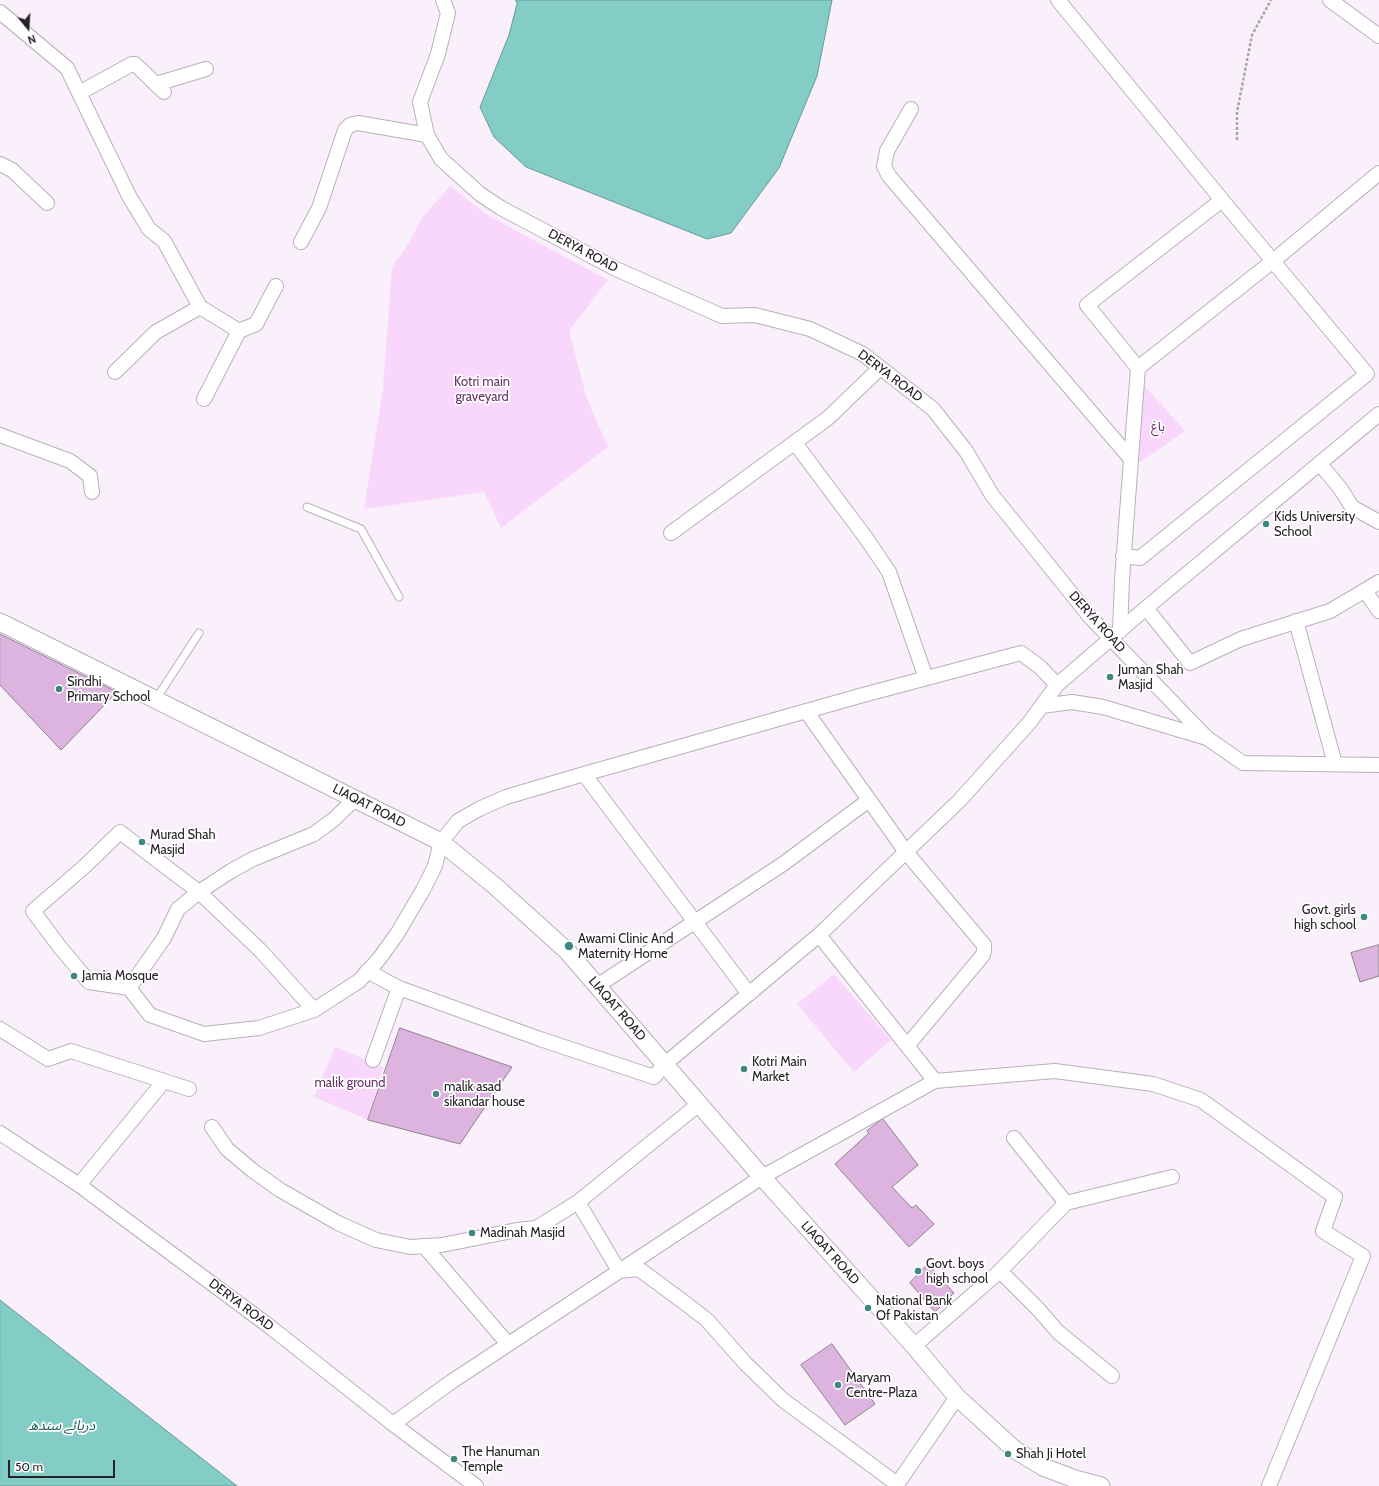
<!DOCTYPE html>
<html>
<head>
<meta charset="utf-8">
<style>
  body { margin:0 }
  #map { position:relative; width:1379px; height:1486px; overflow:hidden; background:#faf0fb; font-family:Cabin,sans-serif }
  canvas { display:block }
  .north { position:absolute; left:8px; top:8px; width:40px; height:40px; -webkit-text-stroke:3px #fff; paint-order:stroke; rotate:162deg; font-size:11px; font-weight:700; line-height:16px; text-align:center; color:#262226 }
  .north::after { content:''; display:block; margin:auto; width:14px; height:18px; background:#262226; clip-path:polygon(50% 0,100% 100%,50% 72%,0 100%) }
  .scale { position:absolute; left:8px; top:1460px; width:107px; height:18px; box-sizing:border-box; border:2px solid #262226; border-top:0; padding-left:5px; font-size:12px; line-height:14px; white-space:nowrap; color:#262226; -webkit-text-stroke:3px #fff; paint-order:stroke }
</style>
</head>
<body>
<div id="map">
<canvas width="1379" height="1486"></canvas>
<div class="north">N</div>
<div class="scale">50 m</div>
</div>
<script>
const c = document.querySelector('canvas').getContext('2d');
c.lineJoin = 'round';
function paint(path, color) { c.fillStyle = color; c.fill(path, 'evenodd'); }
function strokePath(path, color, width, dash) { c.strokeStyle = color; c.lineWidth = width; c.lineCap = dash ? 'butt' : 'round'; c.setLineDash(dash || []); c.stroke(path); }
function drawText(font, color, halo, rows, align = 'center') {
  c.font = font + ' Cabin,"Noto Sans Arabic",sans-serif'; c.lineWidth = 3.5; c.setLineDash([]); c.textBaseline = 'middle'; c.strokeStyle = halo; c.fillStyle = color; for (const [text, x, y, turn = 0] of rows) {
    c.save(); c.translate(x, y); c.rotate((+turn || 0) * Math.PI / 180); c.textAlign = isNaN(turn) ? turn : align; if (halo) c.strokeText(text, 0, 0); c.fillText(text, 0, 0); c.restore();
  }
}
paint(new Path2D(`
  M450 186 489 216 608 280 569 331 586 396 608 447 501 528 484 492 364 509 383 389 392 267 405 249 423 217Z
  M1143 384 1185 431 1139 463Z
  M834 974 891 1040 854 1072 797 1004Z
  M335 1047 383 1067 368 1120 314 1097Z`), '#f9d6fb');
const water = new Path2D(`
  M516 0H832L817 76 779 168 731 233 707 239 526 167 494 137 480 107 509 35 517 4Z
  M0 1300 237 1486H0Z`);
paint(water, '#83cdc6');
strokePath(water, '#679a96', 1);
const building = new Path2D(`
  M0 634 117 692 61 750 0 685Z
  M1379 945V976L1360 982 1351 953Z
  M400 1028 512 1067 460 1144 368 1120Z
  M883 1119 918 1165 892 1187 912 1208 916 1205 934 1224 909 1247 835 1164 869 1133 867 1131Z
  M928 1264 954 1293 935 1312 910 1283Z
  M832 1344 875 1404 845 1425 801 1365Z`);
paint(building, '#ddb4df');
strokePath(building, '#8c838c', 1);
const service = new Path2D(`
  M307 507 361 529 399 597
  M156 699 199 633`);
const minor = new Path2D(`
  M443 0 448 13 438 54 420 102 427 135 441 159 480 194 501 208 616 269 722 316 755 315 810 329 863 354 933 409 966 451 992 495 1091 618 1207 738
  M1058 0 1222 200
  M1330 0 1379 36
  M0 12 67 68 129 196 149 229 164 241 200 307 239 331
  M156 84 206 69
  M79 93 132 64H135L164 92
  M911 109 887 151 884 166 889 176 1131 459 1122 580 1120 631
  M0 164 12 170 47 203
  M301 242 319 208 345 130 350 125 358 123 427 135
  M1138 368 1273 261 1379 173
  M115 372 156 332 200 307
  M204 399 239 331 256 324 276 286
  M0 435 70 461 90 476 92 492
  M795 443 866 538 889 572 926 678
  M1320 464 1340 488 1352 507 1379 522
  M671 533 828 418 880 368
  M1123 556 1140 558 1367 374 1222 200 1087 305 1138 368 1131 459
  M1365 591 1379 611
  M1146 608 1190 663 1241 639 1330 611 1379 582
  M1296 621 1335 764
  M1042 706 1072 702 1103 707 1207 738 1243 763 1379 765
  M806 711 906 852 984 945V950L983 955 907 1046
  M584 774 749 994
  M819 935 935 1081
  M367 971 399 988 540 1039 654 1077 665 1064 819 935 960 800 1029 723 1057 685 1146 608 1379 414
  M597 986 783 864 869 800
  M129 988 164 938 178 909 199 892 231 871 253 859 314 834 333 820 355 799
  M314 1010 261 951 199 892 120 832 85 866 33 911 59 946 89 982 129 988 150 1015 204 1034 259 1028 314 1010 359 981 379 959 397 934 423 890 435 866 441 842 458 821 479 809 506 797 584 774 863 695 1021 653 1040 667 1057 685
  M0 1029 48 1059 71 1051 189 1089
  M373 1060 399 988
  M699 1104 578 1202 619 1271 639 1269 685 1303 707 1320 745 1363 783 1400 897 1484
  M212 1127 227 1149 252 1170 280 1190 338 1223 376 1240 410 1247 442 1245 517 1230 536 1228 578 1202
  M0 1133 79 1185 269 1326 393 1424 476 1486
  M1014 1138 1066 1203
  M79 1185 164 1081
  M424 1246 508 1344
  M1000 1271 1038 1309 1058 1332 1112 1376
  M914 1346 1000 1271 1066 1203 1172 1177
  M393 1424 451 1382 762 1177 935 1081 1055 1071 1153 1084 1201 1100 1335 1197 1323 1231 1363 1256 1269 1486
  M896 1486 957 1397`);
const tertiary = new Path2D(`
  M0 622 441 842 495 886 567 951 762 1177 914 1346 957 1397 1015 1450 1043 1467 1075 1479 1101 1486`);
strokePath(service, '#b9b0ba', 9);
strokePath(minor, '#b9b0ba', 16);
strokePath(tertiary, '#b9b0ba', 19);
strokePath(new Path2D(`
  M1237 140V112L1252 35 1271 0`), '#aba3ab', 2.5, [3, 2]);
strokePath(service, '#fff', 7);
strokePath(minor, '#fff', 14);
strokePath(tertiary, '#fff', 17);
for (const [x, y, r, color] of [
  [1266,524,4,"#408782"],
  [1110,677,4,"#408782"],
  [59,689,4,"#408782"],
  [142,842,4,"#408782"],
  [1364,917,4,"#408782"],
  [569,946,5,"#408782"],
  [74,976,4,"#408782"],
  [744,1069,4,"#408782"],
  [436,1094,4,"#408782"],
  [472,1233,4,"#408782"],
  [918,1271,4,"#408782"],
  [868,1308,4,"#408782"],
  [838,1385,4,"#408782"],
  [1008,1454,4,"#408782"],
  [454,1459,4,"#408782"]
]) { const dot = new Path2D(); dot.arc(x, y, r, 0, 2 * Math.PI); c.fillStyle = color; c.fill(dot); strokePath(dot, '#fff', 1.5); }
drawText('13px', '#262226', '#fff', [
  ["DERYA ROAD",583,251,28],
  ["DERYA ROAD",890,376,37],
  ["DERYA ROAD",1097,622,48],
  ["LIAQAT ROAD",369,806,27],
  ["LIAQAT ROAD",617,1009,49],
  ["LIAQAT ROAD",830,1253,48],
  ["DERYA ROAD",241,1305,37]
]);
drawText('13px', '#653369', '#fff', [
  ["Kotri main",482,382],
  ["graveyard",482,397],
  ["باغ",1158,427],
  ["malik ground",350,1083]
]);
drawText('13px', '#262226', '#fff', [
  ["Kids University",1274,517],
  ["School",1274,532],
  ["Juman Shah",1118,670],
  ["Masjid",1118,685],
  ["Sindhi",67,682],
  ["Primary School",67,697],
  ["Murad Shah",150,835],
  ["Masjid",150,850],
  ["Govt. girls",1356,910,"right"],
  ["high school",1356,925,"right"],
  ["Awami Clinic And",578,939],
  ["Maternity Home",578,954],
  ["Jamia Mosque",82,976],
  ["Kotri Main",752,1062],
  ["Market",752,1077],
  ["malik asad",444,1087],
  ["sikandar house",444,1102],
  ["Madinah Masjid",480,1233],
  ["Govt. boys",926,1264],
  ["high school",926,1279],
  ["National Bank",876,1301],
  ["Of Pakistan",876,1316],
  ["Maryam",846,1378],
  ["Centre-Plaza",846,1393],
  ["The Hanuman",462,1452],
  ["Temple",462,1467],
  ["Shah Ji Hotel",1016,1454]
], 'left');
drawText('italic 14px', '#24615c', '#fff', [
  ["دریائے سندھ",62,1426]
]);
</script>
</body>
</html>
